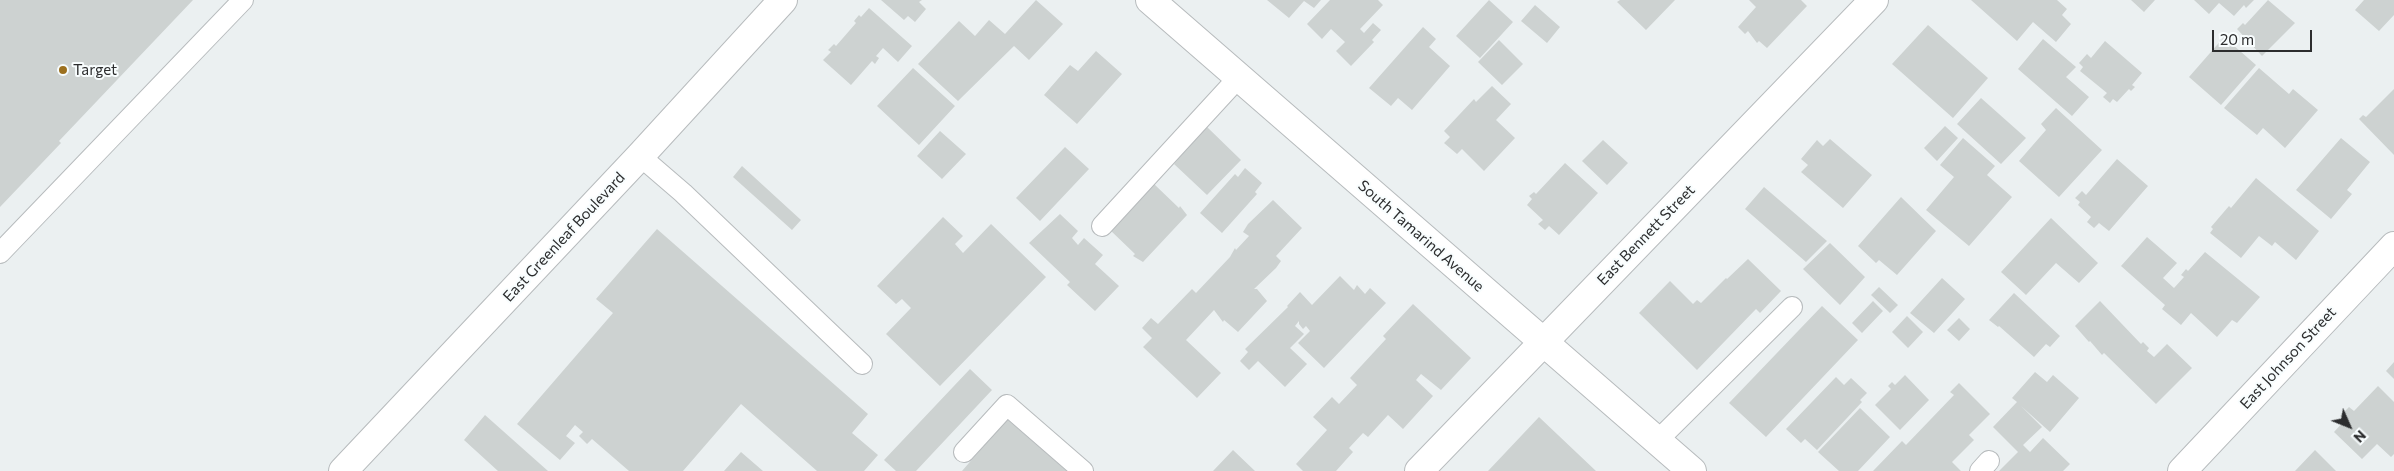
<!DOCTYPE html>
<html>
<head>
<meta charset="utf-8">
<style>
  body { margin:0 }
  #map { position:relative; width:2394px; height:471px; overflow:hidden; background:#ebf0f1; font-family:Commissioner,sans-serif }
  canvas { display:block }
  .north { position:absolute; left:2324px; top:401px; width:50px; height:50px; -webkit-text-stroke:4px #f8fdfe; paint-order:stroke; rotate:134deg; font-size:14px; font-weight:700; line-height:20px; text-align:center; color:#2c2d2e }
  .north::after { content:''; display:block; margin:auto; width:18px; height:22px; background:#2c2d2e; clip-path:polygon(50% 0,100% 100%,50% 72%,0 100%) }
  .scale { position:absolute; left:2212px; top:30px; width:100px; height:22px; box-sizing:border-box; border:2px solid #2c2d2e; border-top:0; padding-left:6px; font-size:15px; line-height:18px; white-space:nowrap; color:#2c2d2e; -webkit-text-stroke:4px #f8fdfe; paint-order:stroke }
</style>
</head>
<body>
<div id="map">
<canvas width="2394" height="471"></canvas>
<div class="north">N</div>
<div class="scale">20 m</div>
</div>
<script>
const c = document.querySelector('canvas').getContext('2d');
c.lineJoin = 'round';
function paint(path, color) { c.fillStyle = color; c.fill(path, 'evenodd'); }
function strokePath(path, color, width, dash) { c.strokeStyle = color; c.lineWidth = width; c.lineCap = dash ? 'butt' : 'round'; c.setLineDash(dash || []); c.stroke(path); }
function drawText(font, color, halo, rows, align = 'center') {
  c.font = font + ' Commissioner,sans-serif'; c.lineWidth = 4; c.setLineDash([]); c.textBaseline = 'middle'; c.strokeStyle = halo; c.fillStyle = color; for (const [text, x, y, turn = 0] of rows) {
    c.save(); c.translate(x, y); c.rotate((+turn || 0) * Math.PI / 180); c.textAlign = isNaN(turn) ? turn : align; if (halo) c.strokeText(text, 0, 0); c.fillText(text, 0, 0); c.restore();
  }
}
paint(new Path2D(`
  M0 0H193L59 141 61 143 0 207Z
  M881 0H922L919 2 926 9 915 22 908 16 904 20Z
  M1036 0 1063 24 1029 60 1014 46 958 101 918 64 959 21 975 36 989 20 1005 34Z
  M1267 0H1321L1314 8 1304 1 1289 18Z
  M1330 0H1378L1383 5 1360 29 1364 33 1373 23 1381 30 1372 40 1374 42 1351 66 1336 51 1345 42 1331 29 1322 39 1307 24Z
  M1489 0 1513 22 1480 58 1456 36Z
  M1620 0H1675L1646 30 1617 2Z
  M1749 0H1801L1807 6 1767 48 1759 41 1757 43 1748 31 1745 34 1738 27 1756 7Z
  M1971 0H2057L2067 9 2062 15 2071 24 2056 42 2033 22 2017 41Z
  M2131 0H2155L2144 12Z
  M2194 0H2254L2246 8 2244 5 2234 16 2219 3 2209 14Z
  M2268 0 2295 23 2262 56 2237 29 2243 23 2245 25Z
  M2364 0H2394V15L2379 31 2355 10Z
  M1535 5 1560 27 1547 43 1521 21Z
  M869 8 912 46 898 62 883 48 876 56 879 58 875 64 872 61 851 85 823 60 831 52 828 50 834 44 836 46 856 23 854 21 859 15 861 17Z
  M1928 25 1988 78 1953 118 1892 64Z
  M1423 27 1436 39 1429 47 1450 66 1412 110 1398 98 1391 106 1369 88Z
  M2224 37 2256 65 2221 105 2189 77Z
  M2043 39 2076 67 2066 77 2089 97 2072 116 2018 69Z
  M1499 40 1523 64 1502 85 1478 62Z
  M2105 41 2142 73 2132 85 2135 87 2131 91 2129 89 2117 102 2113 99 2110 103 2103 97 2107 93 2080 71 2083 67 2079 63 2087 54 2091 58Z
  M1096 51 1122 74 1077 124 1044 95 1070 65 1078 71Z
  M913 68 955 106 919 145 877 106Z
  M2259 68 2289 94 2293 89 2318 110 2285 148 2263 128 2257 135 2224 108Z
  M1492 86 1511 104 1496 120 1515 138 1484 171 1462 149 1457 154 1444 143 1450 137 1444 131 1474 99 1476 102Z
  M2394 89V155L2359 119 2363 115 2366 117Z
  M1981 98 2026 138 2001 164 1957 124Z
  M2056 108 2102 150 2059 197 2019 161 2046 130 2041 124Z
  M1206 126 1241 160 1207 195 1174 164Z
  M1945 126 1958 138 1937 161 1924 148Z
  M940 131 966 154 942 179 917 156Z
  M1963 138 1995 166 1987 175 2012 197 1969 246 1926 210 1954 177 1940 165Z
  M2341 138 2370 162 2347 190 2352 194 2331 219 2296 190Z
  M1830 139 1872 175 1843 208 1801 172 1808 165 1801 159 1817 140 1823 146Z
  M1603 140 1628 163 1607 185 1582 161Z
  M1065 147 1089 169 1040 221 1016 198Z
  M2117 159 2148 186 2109 231 2099 223 2094 228 2087 222 2091 217 2078 205 2080 202 2075 198 2082 191 2086 195Z
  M1565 163 1598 193 1559 235 1549 226 1545 230 1538 224 1543 220 1527 205 1532 199 1529 196 1534 192 1536 194Z
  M742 166 801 220 792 230 733 177Z
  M1245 168 1262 183 1255 192 1257 194 1222 233 1200 213 1235 174 1238 177Z
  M2256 178 2319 231 2296 260 2275 242 2272 246 2259 236 2241 258 2210 233 2213 229 2211 227 2229 206 2231 208Z
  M1154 184 1179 208 1180 206 1187 215 1143 262 1133 256 1135 254 1109 229Z
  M1764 187 1827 241 1806 262 1745 209Z
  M1901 197 1936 231 1897 275 1879 260 1876 263 1858 246Z
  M1273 200 1302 228 1276 256 1281 261 1276 268 1254 289H1257L1267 301 1238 332 1224 320 1223 322 1214 310 1186 340 1221 373 1197 398 1143 347 1152 338 1142 328 1151 318 1158 324 1192 289 1196 293 1230 257 1235 248 1236 250 1249 236 1243 232 1248 224Z
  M1060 214 1078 231 1072 238 1078 245 1084 238 1103 255 1095 264 1119 286 1095 311 1067 285 1070 282 1029 243Z
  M943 217 963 236 955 244 963 253 991 224 1046 277 940 386 886 334 911 308 902 299 896 304 877 286Z
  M2051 218 2098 263 2079 283 2056 263 2026 295 2001 272Z
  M657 229 868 414 852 433 878 455 864 471H817L741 404 683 471H629L592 439 587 444 579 436 583 432 575 425 566 436 575 443 560 460 517 424 613 313 596 299Z
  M2147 237 2177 263 2163 278 2174 288 2184 277 2181 275 2186 269 2188 271 2205 252 2260 297 2237 323 2232 320 2217 337 2191 313 2181 325 2162 309 2165 305 2121 266Z
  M1830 243 1865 277 1840 305 1803 269Z
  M1748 259 1781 291 1760 313 1756 309 1697 370 1639 313 1670 281 1693 304 1697 300 1701 303 1726 278 1727 279Z
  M1340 276 1354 290 1357 285 1365 294 1370 288 1386 303 1324 368 1298 343 1310 331 1306 326 1303 329 1299 324V321L1295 326 1304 334 1290 348 1307 364 1285 387 1258 361 1249 370 1240 361 1248 352 1245 349 1288 307 1287 306 1300 292 1312 305Z
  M1942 278 1965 299 1934 333 1910 313Z
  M1879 287 1898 305 1890 313 1871 295Z
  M2014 293 2060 336 2050 347 2046 344 2034 357 1999 326 1998 327 1989 320Z
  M1873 301 1883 311 1862 333 1852 323Z
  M2100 301 2141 344 2143 342 2149 348 2147 351 2154 357 2167 344 2192 368 2156 404 2104 353 2102 355 2090 341 2089 342 2075 326Z
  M1413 304 1471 358 1441 390 1421 374 1416 380 1433 396 1403 429 1388 415 1368 437 1363 433 1349 448 1353 452 1336 471H1303L1296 464 1327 430 1313 417 1332 397 1339 404 1357 385 1350 378 1386 339 1383 336Z
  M1822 306 1858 340 1766 437 1729 403Z
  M1907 316 1923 332 1908 348 1892 332Z
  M1959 318 1970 329 1959 341 1947 330Z
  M2394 362V379L2386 371Z
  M970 369 992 390 916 471H896L884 460Z
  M2035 372 2047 382 2053 375 2079 398 2050 432 2021 406 2042 427 2023 445 2030 452 2043 438 2070 464 2063 471H1999L2018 452 1993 427 2017 402 2012 398Z
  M1905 375 1929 400 1900 430 1875 405 1891 389 1888 386 1892 382 1895 385Z
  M1836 377 1844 385 1851 378 1867 393 1860 400 1862 402 1817 450 1805 439 1801 443 1786 429Z
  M1959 383 1990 414 1969 435 1974 440 1952 462 1961 471H1873L1902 441 1906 445 1954 395 1950 392Z
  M2378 386 2394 402V454L2391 457 2377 444 2362 459 2334 432 2345 420 2340 416 2349 407 2354 411Z
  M1860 408 1890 437 1858 471H1839L1818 452Z
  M485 415 548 471H498L464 440Z
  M1539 417 1596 471H1488Z
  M1007 419 1067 471H962Z
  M1233 450 1255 471H1213Z
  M2315 450 2336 471H2295Z
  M741 452 763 471H724Z`), '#cdd2d1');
const lane = new Path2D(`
  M640 156 683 193 862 364
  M1102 226 1239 77
  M0 253 243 0
  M1657 441 1792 307
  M964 452 1007 405 1083 471
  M1980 471 1989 461`);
const street = new Path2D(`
  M1150 0 1692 471
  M1419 471 1874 0
  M2182 471 2394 246`);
const secondary = new Path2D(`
  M343 471 640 156 783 0`);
strokePath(lane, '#b7bbbd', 22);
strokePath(street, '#b7bbbd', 30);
strokePath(secondary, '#b7bbbd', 30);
strokePath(lane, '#fff', 20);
strokePath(street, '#fff', 28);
strokePath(secondary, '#fff', 28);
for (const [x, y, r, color] of [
  [63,70,5,"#9c701f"]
]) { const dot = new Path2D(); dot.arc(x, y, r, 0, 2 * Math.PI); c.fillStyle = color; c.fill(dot); strokePath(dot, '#f8fdfe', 2); }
drawText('15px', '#2c2d2e', '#f8fdfe', [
  ["Target",73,70]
], 'left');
drawText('15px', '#2c2d2e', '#f8fdfe', [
  ["East Bennett Street",1646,235,-46],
  ["South Tamarind Avenue",1421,236,41],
  ["East Greenleaf Boulevard",564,237,-47],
  ["East Johnson Street",2288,358,-47]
]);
</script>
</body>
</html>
